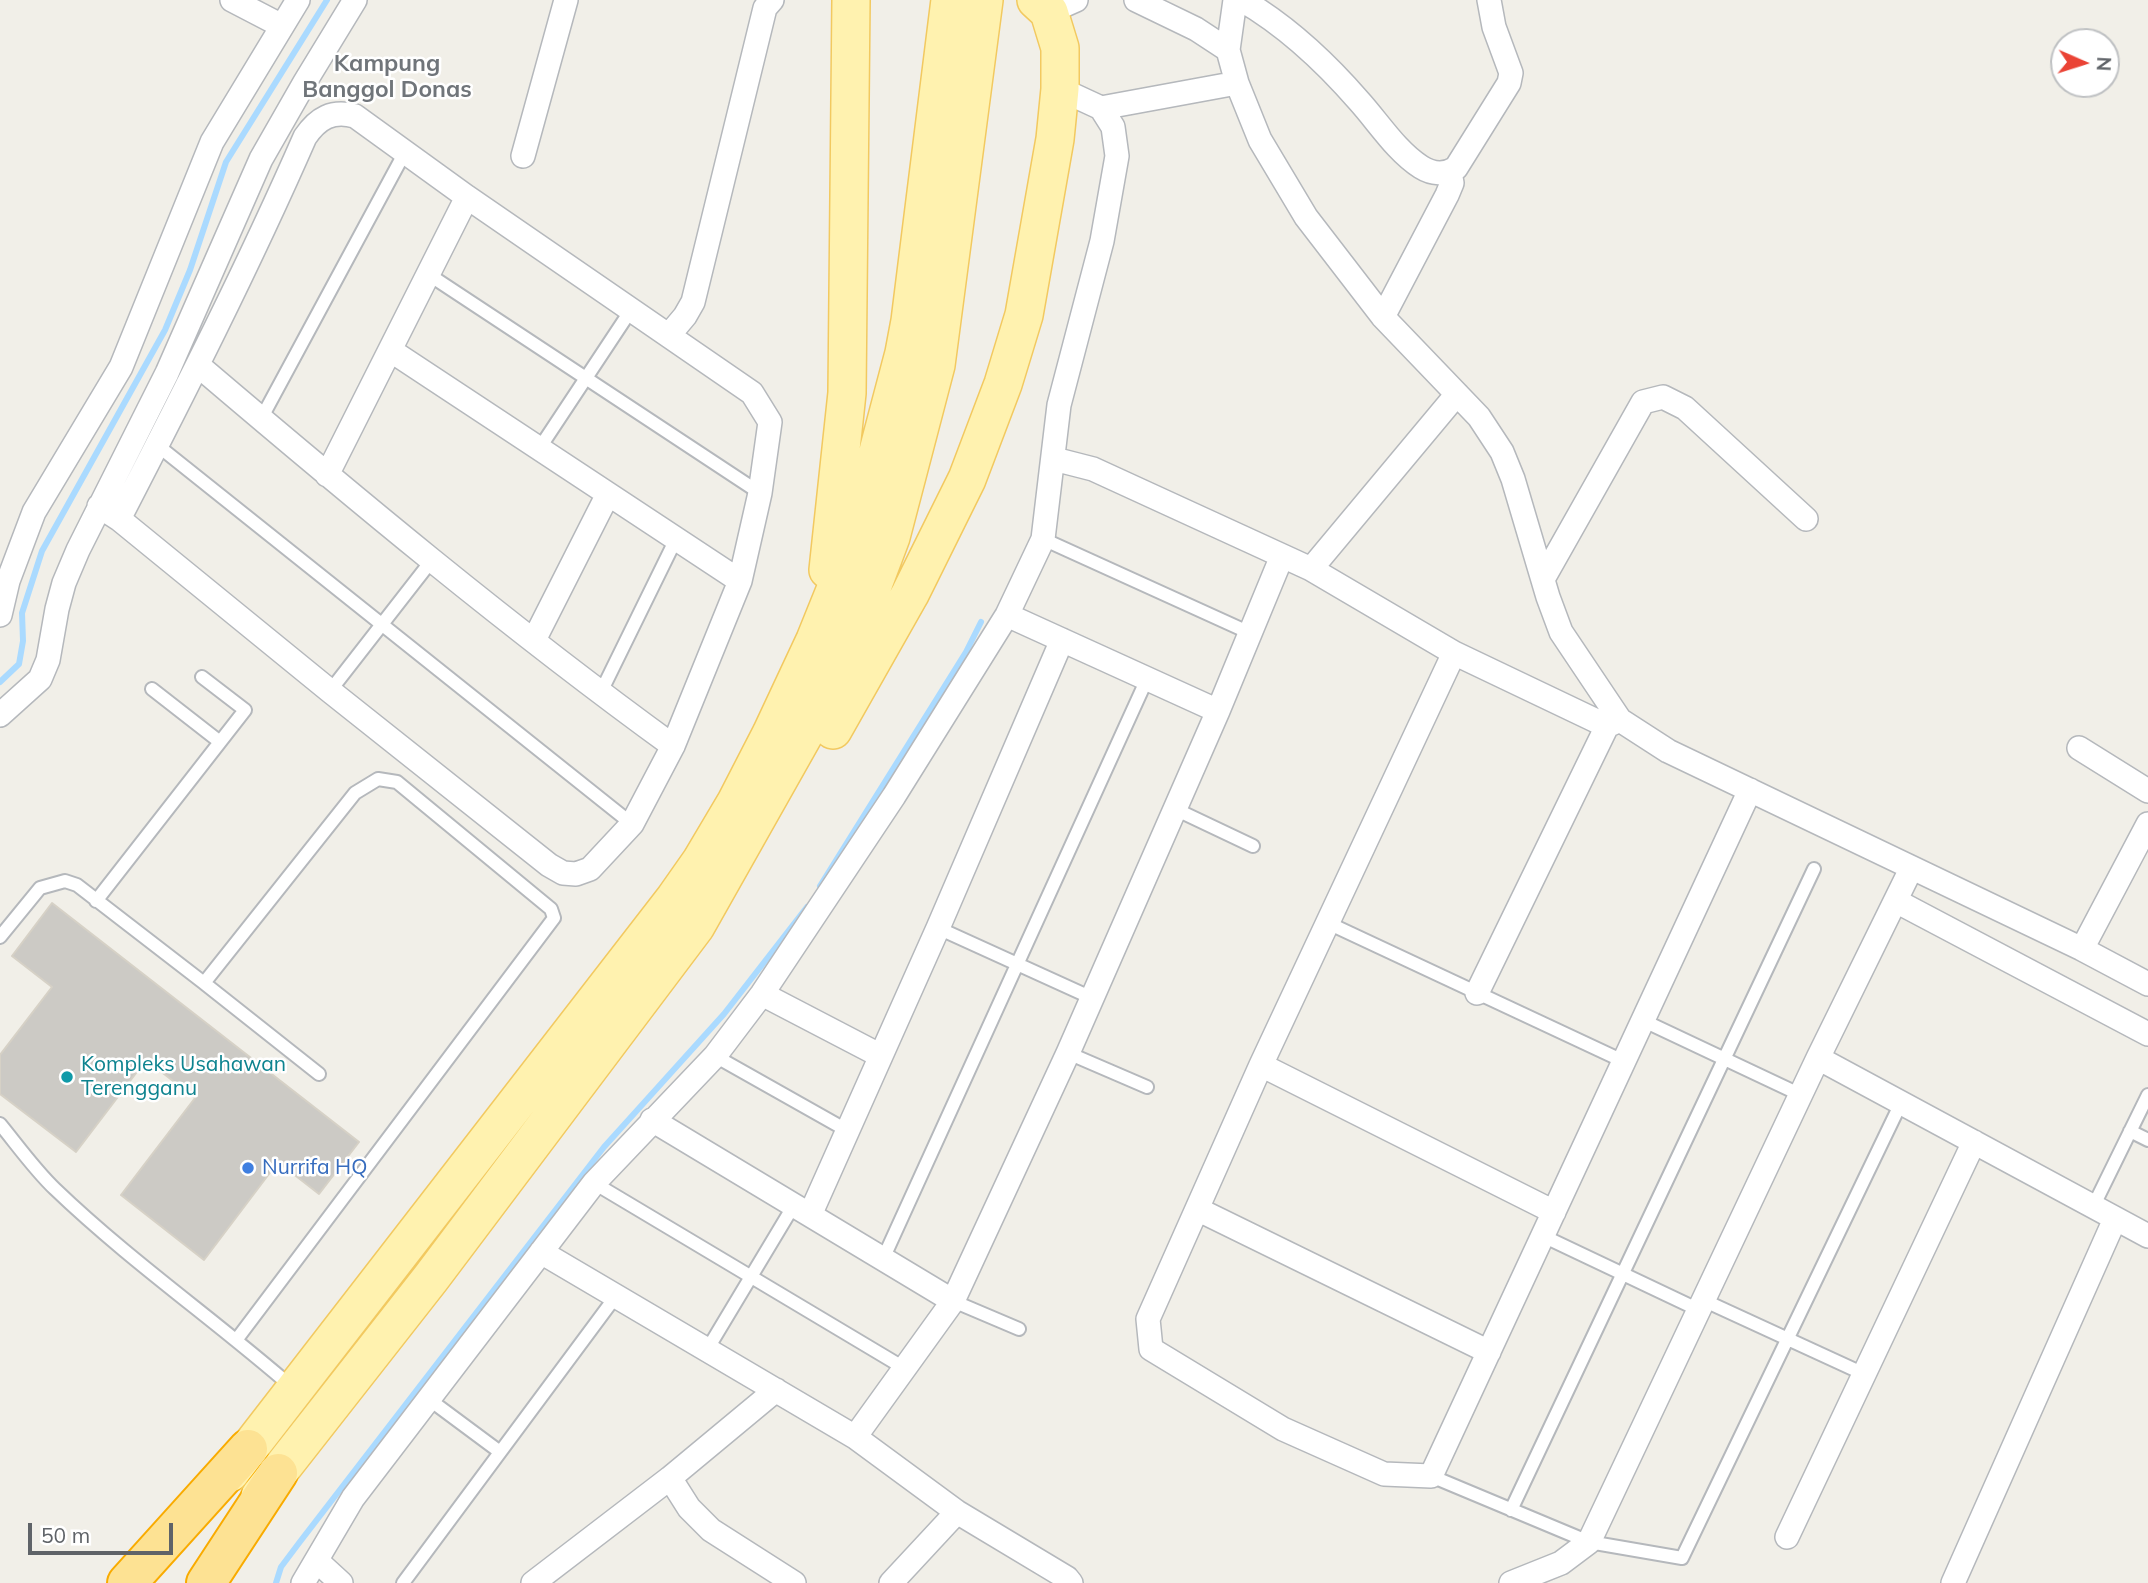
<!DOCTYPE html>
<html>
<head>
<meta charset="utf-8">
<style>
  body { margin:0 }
  #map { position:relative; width:2148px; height:1583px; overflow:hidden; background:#f1efe8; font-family:Mulish,sans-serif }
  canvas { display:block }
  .north { position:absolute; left:2050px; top:28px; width:70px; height:70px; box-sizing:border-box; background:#fff; border:2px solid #bfc1c3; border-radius:50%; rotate:93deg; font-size:19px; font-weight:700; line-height:28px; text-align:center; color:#5f6368 }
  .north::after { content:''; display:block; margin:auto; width:24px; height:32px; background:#ea4335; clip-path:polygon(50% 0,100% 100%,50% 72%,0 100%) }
  .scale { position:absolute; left:28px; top:1523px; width:145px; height:32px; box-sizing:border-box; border:4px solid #5f6368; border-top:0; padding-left:9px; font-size:21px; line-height:24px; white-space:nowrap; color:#5f6368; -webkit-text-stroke:5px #fff; paint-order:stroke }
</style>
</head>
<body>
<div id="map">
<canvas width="2148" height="1583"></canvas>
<div class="north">N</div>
<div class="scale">50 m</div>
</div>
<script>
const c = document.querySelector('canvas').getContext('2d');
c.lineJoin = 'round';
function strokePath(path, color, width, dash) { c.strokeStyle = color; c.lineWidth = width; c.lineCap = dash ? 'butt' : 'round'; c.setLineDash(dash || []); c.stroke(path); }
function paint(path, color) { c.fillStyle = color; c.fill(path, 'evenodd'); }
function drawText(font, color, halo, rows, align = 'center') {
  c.font = font + ' Mulish,sans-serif'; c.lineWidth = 5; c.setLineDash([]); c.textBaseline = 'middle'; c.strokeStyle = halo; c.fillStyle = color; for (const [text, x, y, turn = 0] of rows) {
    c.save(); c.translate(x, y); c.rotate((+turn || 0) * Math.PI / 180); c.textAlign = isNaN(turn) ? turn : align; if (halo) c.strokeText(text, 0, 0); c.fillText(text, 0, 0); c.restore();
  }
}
strokePath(new Path2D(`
  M0 682 19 664 23 641 22 613 42 551 165 330 190 270 226 162 327 0
  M820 886 966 652 981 622
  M276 1583 281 1567 299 1543 604 1147 724 1014 807 907`), '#aadaff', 6);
const building = new Path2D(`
  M52 903 359 1142 319 1194 278 1162 204 1260 121 1195 195 1098 146 1060 76 1152 0 1094V1055L52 987 12 956Z`);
paint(building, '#cccac5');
strokePath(building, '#d6d1c6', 2);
const lane = new Path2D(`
  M428 274 760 493
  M261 419 405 152
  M157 445 632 824
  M539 449 631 310
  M1043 539 1250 633
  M152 689 220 742
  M330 691 432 560
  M600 694 676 539
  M1175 809 1253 846
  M96 901 245 710 202 677
  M1328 923 1623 1061
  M938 928 1092 998
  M0 937 40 888 65 881 77 885 204 983 355 793 378 779 397 782 551 909 554 918 237 1339
  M204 983 319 1074
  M1642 1020 1801 1095
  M1068 1053 1147 1087
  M715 1056 848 1131
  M0 1124C18 1146 35 1170 55 1189 130 1261 215 1320 293 1388
  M2130 1131 2148 1140
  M594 1183 904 1368
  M2093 1207 2148 1095
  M1543 1236 1699 1310
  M883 1259 1147 679
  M1703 1300 1864 1374
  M953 1301 1019 1329
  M707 1350 794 1205
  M430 1400 500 1452
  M1431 1476 1589 1542 1682 1558 1901 1103
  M1511 1510 1814 869
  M403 1583 616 1296`);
const street = new Path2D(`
  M232 0 282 26
  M1136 0 1196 29 1228 50
  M1235 0 1228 50 1237 83 1260 140 1306 217 1383 317 1479 417 1502 452 1513 479 1548 597 1561 632 1620 720 1668 751 2082 949 2148 984
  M1242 0C1285 25 1326 63 1359 101 1378 122 1397 152 1421 167 1432 174 1445 175 1456 168L1509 83 1511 73 1494 27 1489 0
  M1049 12 1076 0
  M1101 108 1237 83
  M523 156 566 0
  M1383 317 1447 195 1452 183 1450 172
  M669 335 685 316 693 302 765 8 772 0
  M390 350 740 581
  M199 366C353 497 509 627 673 746
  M1054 459 1093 469 1311 569 1454 653 1607 726
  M327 475 467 197
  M99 506 119 519 330 691 549 865 563 873 576 874 590 869 632 824 673 746 740 581 760 493 770 422 752 393 467 197 355 116C332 110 318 118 305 137 248 267 184 393 119 519
  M1311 569 1457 394
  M1543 579 1643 402 1663 397 1685 408 1806 519
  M0 615 8 581 34 512 121 367 212 142 298 0
  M1007 615 1218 711
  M534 640 608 494
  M1454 653 1261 1065 1148 1319 1151 1349 1283 1429 1384 1474 1431 1476 1750 790
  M0 715 40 679 48 660 57 609 64 583 78 550 167 373 261 159 305 82 355 0
  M2079 748 2148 791
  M1896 901 2148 1034
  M2082 949 2148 824
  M1477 993 1607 726 1620 720
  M762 994 881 1056
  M1818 1058 2148 1236
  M1261 1065 1554 1212
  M652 1120 953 1301
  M1197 1209 1489 1352
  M810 1215 938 928 1062 640
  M541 1252 855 1437 957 1512 1067 1578 1071 1583
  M855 1437 953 1301 1068 1053 1218 711 1282 556
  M670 1478 689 1508 711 1530 794 1583
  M1787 1537 1974 1142
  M317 1561 341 1583
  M303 1583 353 1498 594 1183 715 1056 762 994 894 796 1007 615 1043 539 1059 405 1102 241 1117 156 1113 127 1101 108 1060 89
  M533 1583 670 1478 776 1390
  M891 1583 957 1512
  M1511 1583 1561 1563 1589 1542 1818 1058 1911 869
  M1953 1583 2115 1219`);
const primary = new Path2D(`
  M828 570 847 393 851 0
  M833 730 910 594 967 479 1003 384 1024 315 1055 139 1060 89V48L1049 12 1036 0
  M230 1473 675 898 701 861 736 802 771 734 815 640 853 546 904 353 910 321 950 0
  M260 1496 431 1278 696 926 810 724 855 633 891 537 936 365 984 0`);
const highway = new Path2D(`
  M127 1583 248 1449
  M206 1583 278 1473`);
strokePath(lane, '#b5b8bc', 16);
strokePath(street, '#b5b8bc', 26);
strokePath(primary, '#f2c960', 40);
strokePath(highway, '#f9ab00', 42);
strokePath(lane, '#fff', 12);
strokePath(street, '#fff', 23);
strokePath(primary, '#fff2af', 37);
strokePath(highway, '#fde293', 38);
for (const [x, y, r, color] of [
  [67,1077,7,"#0f9aa8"],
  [248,1168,7,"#3f7fe0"]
]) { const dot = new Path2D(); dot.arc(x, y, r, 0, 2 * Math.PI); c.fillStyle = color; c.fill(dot); strokePath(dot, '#fff', 2.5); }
drawText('21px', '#0d838f', '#fff', [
  ["Kompleks Usahawan",81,1065],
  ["Terengganu",81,1089]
], 'left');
drawText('21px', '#366cbe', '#fff', [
  ["Nurrifa HQ",262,1168]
], 'left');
drawText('bold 23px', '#70757a', '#fff', [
  ["Kampung",387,64],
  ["Banggol Donas",387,90]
]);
</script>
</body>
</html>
